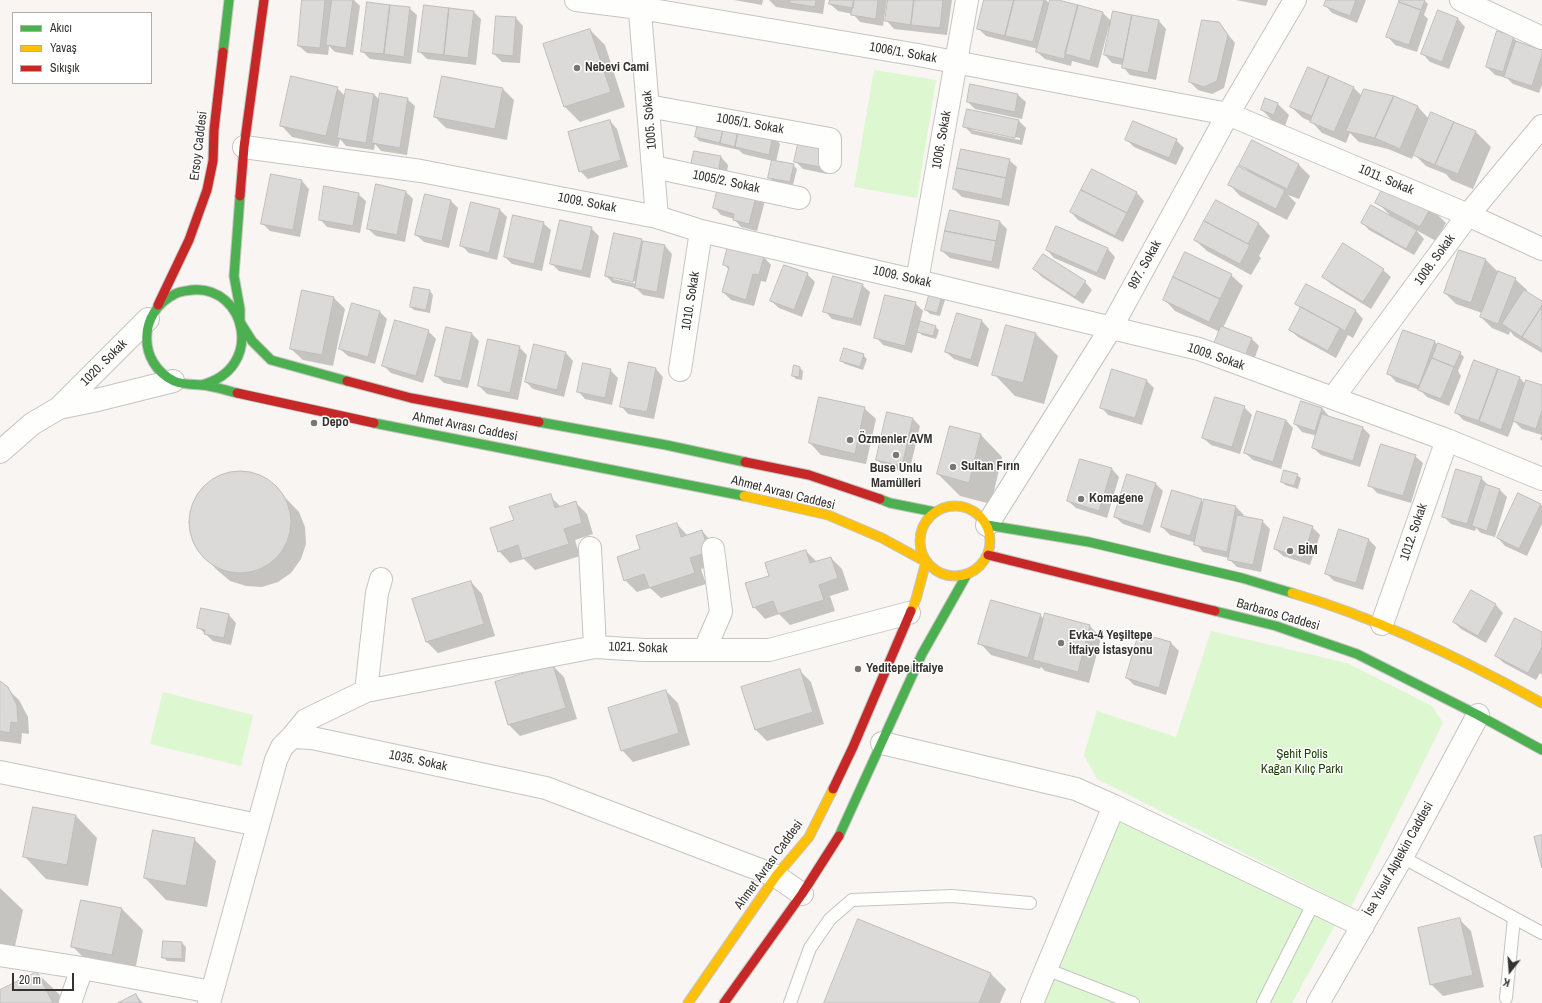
<!DOCTYPE html>
<html>
<head>
<meta charset="utf-8">
<style>
  body { margin:0 }
  #map { position:relative; width:1542px; height:1003px; overflow:hidden; background:#f8f5f2; font-family:"Archivo Narrow",sans-serif }
  canvas { display:block }
  .legend { position:absolute; left:12px; top:12px; width:140px; height:72px; box-sizing:border-box; background:#fff; border:1px solid #aeadad; margin:0; padding:5px 7px; list-style:none; font-size:12px; color:#353331 }
  .legend li { display:flex; align-items:center; gap:8px; height:20px }
  .legend b { width:20px; border:1px solid #aeadad }
  .north { position:absolute; left:1490px; top:951px; width:40px; height:40px; -webkit-text-stroke:3px #fff; paint-order:stroke; rotate:197deg; font-size:11px; font-weight:700; line-height:16px; text-align:center; color:#353331 }
  .north::after { content:''; display:block; margin:auto; width:14px; height:18px; background:#353331; clip-path:polygon(50% 0,100% 100%,50% 72%,0 100%) }
  .scale { position:absolute; left:12px; top:973px; width:62px; height:18px; box-sizing:border-box; border:2px solid #353331; border-top:0; padding-left:5px; font-size:12px; line-height:14px; white-space:nowrap; color:#353331; -webkit-text-stroke:3px #fff; paint-order:stroke }
</style>
</head>
<body>
<div id="map">
<canvas width="1542" height="1003"></canvas>
<ul class="legend">
<li><b style="height:5px;background:#4caf50"></b>Akıcı</li>
<li><b style="height:5px;background:#ffc107"></b>Yavaş</li>
<li><b style="height:5px;background:#c62828"></b>Sıkışık</li>
</ul>
<div class="north">K</div>
<div class="scale">20 m</div>
</div>
<script>
const c = document.querySelector('canvas').getContext('2d');
c.lineJoin = 'round';
function paint(path, color) { c.fillStyle = color; c.fill(path, 'evenodd'); }
function strokePath(path, color, width, dash) { c.strokeStyle = color; c.lineWidth = width; c.lineCap = dash ? 'butt' : 'round'; c.setLineDash(dash || []); c.stroke(path); }
function drawText(font, color, halo, rows, align = 'center') {
  c.font = font + ' "Archivo Narrow",sans-serif'; c.lineWidth = 3; c.setLineDash([]); c.textBaseline = 'middle'; c.strokeStyle = halo; c.fillStyle = color; for (const [text, x, y, turn = 0] of rows) {
    c.save(); c.translate(x, y); c.rotate((+turn || 0) * Math.PI / 180); c.textAlign = isNaN(turn) ? turn : align; if (halo) c.strokeText(text, 0, 0); c.fillText(text, 0, 0); c.restore();
  }
}
paint(new Path2D(`
  M874 70 936 80 917 198 854 187Z
  M1211 631 1347 663 1432 706 1443 723 1351 907 1097 779 1084 755 1097 711 1176 737Z
  M163 692 253 715 241 766 150 744Z
  M1118 820 1335 925 1292 1003H1044Z`), '#ddf7d0');
paint(new Path2D(`
  M303 0H354L360 6 353 55 335 52 329 46 328 55 307 53 299 46Z
  M734 0H763L762 5Z
  M769 0H825L823 14 776 7Z
  M831 0H887L883 26 860 22 853 14 838 11 830 4Z
  M889 0H952L947 35 894 29 887 21Z
  M985 0H1046L1050 4 1051 0H1054L1103 13 1112 22 1113 12 1159 21 1166 29 1156 80 1130 75 1123 67V65L1112 63 1105 55 1111 26H1109L1098 68 1072 61 1071 66 1045 59 1037 52 1038 49 986 36 978 28Z
  M1236 0H1268L1266 6Z
  M1327 0H1366L1357 23 1332 13 1325 5Z
  M1400 0H1424L1428 4 1424 15 1428 19 1417 52 1395 45 1388 37Z
  M409 8 417 15 411 64 370 59 362 51Z
  M474 12 481 19 476 65 427 59 420 52Z
  M1439 12 1458 19 1465 27 1449 69 1430 62 1423 54Z
  M516 18 523 26 520 63 502 62 494 54Z
  M1219 23 1235 43 1224 88 1212 94 1198 90 1190 82Z
  M590 30 605 45 625 107 580 122 565 107Z
  M1513 37 1519 44 1542 51V85L1539 93 1513 84 1507 78 1495 75 1487 67Z
  M1309 68 1354 88 1362 96 1394 97 1418 107 1429 119 1432 113 1476 132 1491 147 1473 189 1451 180 1446 174 1426 166 1414 154 1412 159 1388 149 1359 142 1350 133 1346 143 1322 133 1312 122 1303 118 1291 107Z
  M443 77 503 89 514 100 507 140 446 128 435 117Z
  M971 85 1018 95 1026 102 1022 119 975 109 968 102Z
  M337 88 345 96 374 94 380 101 407 99 415 106 407 155 381 151 375 144 374 150 346 146 340 139 338 147 292 137 281 125Z
  M1277 103 1289 115 1285 126 1273 121 1262 110Z
  M1018 120 1026 128 1022 145 972 134 965 127ZM972 128 1020 138V140L972 130Z
  M610 121 617 129 628 167 588 179 580 171Z
  M699 124 773 136 780 144 776 162 793 165 797 169 793 185 773 181 769 177 773 161 743 154 739 150 699 141 696 137Z
  M1127 140H1176L1184 148 1176 165 1134 147Z
  M1252 142 1299 165 1310 176 1299 199 1288 195 1296 203 1287 220 1240 196 1229 184 1248 171 1241 164Z
  M694 153 721 157 728 165 726 181Z
  M832 154 827 174 803 169 795 161Z
  M1009 160 1017 167 1009 206 962 197 954 189Z
  M1092 170 1137 193 1144 201 1123 242 1078 220 1071 212Z
  M302 181 309 189 300 237 270 231 262 223Z
  M720 184 765 201 757 231 741 227 734 219 721 215 714 207Z
  M406 192 413 199 405 242 376 236 368 229Z
  M358 194 366 201 360 233 327 227 320 219Z
  M450 200 458 208 449 248 424 242 416 235Z
  M1216 201 1259 224 1270 236 1259 256 1261 258 1251 275 1207 251 1195 240Z
  M1377 202 1430 207 1446 223 1436 241 1416 230 1424 239 1414 255 1369 230 1362 222 1390 215Z
  M500 210 507 217 497 260 469 253 461 245Z
  M1000 222 1007 229 999 269 950 258 942 251Z
  M543 223 551 230 542 271 512 264 505 257Z
  M1057 227 1108 249 1115 257 1105 280 1054 258 1047 250Z
  M591 228 599 236 590 278 559 271 551 263Z
  M641 240 644 242 665 246 672 254 664 299 643 295 636 288 613 283 606 276ZM613 277 638 282V284L613 279Z
  M1460 251 1486 260 1498 272 1515 279 1527 290 1526 292 1542 302V353L1514 336 1510 331 1509 335 1492 328 1481 317 1482 313 1456 304 1445 293Z
  M764 257 771 265 766 282 761 281 754 306 731 300 723 292 729 270 724 264Z
  M1034 269 1085 282 1092 290 1083 304 1042 277Z
  M1383 270 1391 277 1371 309 1331 284 1323 277Z
  M807 274 815 282 802 317 779 308 771 301Z
  M1231 275 1243 286 1223 328 1252 339 1259 346 1253 363 1220 332 1175 311 1164 299Z
  M862 285 870 292 861 326 832 319 825 311Z
  M1307 285 1356 311 1363 319 1353 338 1348 335 1336 358 1298 337 1290 330 1301 309 1297 304Z
  M430 291 433 295 430 313 414 310 411 307Z
  M333 297 345 309 333 366 303 360 291 349Z
  M941 297 945 300 940 316 930 314 926 310Z
  M915 303 923 311 920 322 935 327 939 330 936 339 922 335 918 331 912 353 883 345 876 337Z
  M380 312 387 319 375 364 348 356 340 349Z
  M982 321 989 329 978 367 954 359 946 352Z
  M1007 326 1036 334 1058 356 1044 404 1015 396 994 374Z
  M428 331 436 339 423 383 391 373 383 365Z
  M1404 331 1435 342 1438 345 1460 353 1464 357 1458 371 1461 376 1449 406 1427 397 1420 390 1396 382 1389 374Z
  M471 333 479 341 468 388 444 383 436 376Z
  M535 346 566 353 573 361 564 397 533 389 526 382Z
  M519 347 527 355 518 400 487 394 479 386Z
  M863 355 867 359 863 370 845 364 841 361Z
  M630 364 656 369 663 377 654 419 628 414 621 406Z
  M800 368 803 371 802 380 796 379 793 376Z
  M610 370 618 378 612 405 585 399 578 391Z
  M1520 378 1526 385 1542 387V441L1540 439 1542 435 1522 429 1514 421 1508 437 1463 420 1456 412Z
  M1146 380 1154 388 1142 425 1108 415 1101 407Z
  M1244 407 1252 415 1240 454 1211 445 1203 438Z
  M864 408 876 419 866 464 821 455 810 443Z
  M1322 408 1329 416V417L1363 428 1370 435 1360 467 1321 455 1313 448 1317 436 1302 432 1295 424Z
  M912 418 920 426 909 473 885 467 877 460Z
  M1286 420 1293 428 1281 469 1253 460 1245 453Z
  M950 427 981 435 1002 457 991 504 960 496 938 474Z
  M1415 456 1423 463 1411 503 1377 493 1370 485Z
  M1112 469 1119 477 1107 518 1076 508 1068 501Z
  M242 471 258 475 272 484 299 512 305 527 306 544 301 559 291 573 278 582 262 587 246 586 230 581 217 570 202 554 193 540 190 524 192 507 199 492 211 481 226 474Z
  M1297 475 1301 478 1298 489 1285 485 1282 481Z
  M1481 478 1489 486 1500 490 1507 497 1495 537 1481 533 1476 528 1475 531 1451 524 1443 516Z
  M1155 483 1163 491 1150 533 1123 524 1115 517Z
  M550 496 561 507 575 502 587 514 593 534 575 540 580 556 535 570 524 559 510 563 499 551 515 521Z
  M1201 500 1204 503 1205 501 1236 507 1244 515 1243 517 1262 521 1270 529 1261 572 1237 567 1229 559V558L1203 552 1196 544V543L1170 535 1162 527Z
  M1540 504 1542 506V524L1527 556 1505 546 1498 538Z
  M677 524 688 536 702 531 713 543 720 563 701 569 706 584 661 598 650 588 637 592 625 580 641 550Z
  M1312 527 1320 535 1310 565 1283 556 1275 549Z
  M1369 540 1376 547 1363 590 1334 581 1326 573Z
  M806 551 817 562 831 558 842 569 849 590 830 596 835 611 790 625 779 614 765 619 754 607 770 577Z
  M471 582 482 594 495 636 438 653 426 641Z
  M1471 591 1496 605 1503 613 1486 643 1461 629 1454 622Z
  M229 615 236 623 231 645 213 641 198 627Z
  M1040 615 1044 619 1090 626 1101 638 1089 683 1045 671 1041 667 1040 669 991 655 980 643Z
  M1139 634 1171 643 1179 651 1166 695 1134 685 1127 678Z
  M1542 634V675L1540 673 1536 680 1504 663 1496 656Z
  M553 666 564 677 577 719 520 736 509 725 496 683Z
  M799 670 811 682 824 724 767 741 755 729Z
  M0 682 19 700 28 717 29 734 22 733 21 744 0 741Z
  M666 691 678 703 690 745 633 762 622 750Z
  M76 816 97 838 88 886 46 879 25 857Z
  M194 839 216 861 207 907 166 900 145 878Z
  M0 888 23 910 13 955 0 953Z
  M122 909 143 930 134 976 94 968 72 946Z
  M1459 919 1471 931 1484 987 1443 996 1431 984Z
  M182 943 186 947 185 962 167 961 163 957Z
  M37 973 59 994 63 1003H0V991Z
  M991 974 1006 989 1000 1003H825Z
  M136 995 143 1003H121Z`), '#0003');
const building = new Path2D(`
  M302 0H325L320 48 298 46Z
  M332 0H353L346 48 326 45Z
  M790 0H816L815 7 790 3Z
  M830 0H854L853 8 829 4Z
  M854 0H878L876 19 851 15Z
  M888 0H914L911 25 885 21Z
  M914 0H943L940 28 911 25Z
  M984 0H1014L1005 36 977 29Z
  M1014 0H1044L1033 42 1005 36Z
  M1050 0H1058L1078 5 1064 59 1036 52Z
  M1326 0H1356L1350 16 1324 6Z
  M1399 0H1425L1421 10 1399 2Z
  M367 2 390 5 384 54 361 52Z
  M1399 2 1421 10 1409 45 1386 37Z
  M390 5 410 7 404 57 384 54Z
  M424 5 449 8 444 55 418 52Z
  M1078 5 1103 12 1090 61 1065 54Z
  M449 8 474 11 468 58 444 55Z
  M1438 10 1458 18 1442 62 1421 54Z
  M1113 11 1132 15 1123 59 1104 55Z
  M1132 15 1159 20 1148 73 1122 68Z
  M496 16 516 17 513 56 493 54Z
  M1202 20 1219 22 1228 35 1217 81 1204 87 1189 82Z
  M590 29 611 92 564 107 543 44Z
  M1497 31 1514 36 1503 72 1486 67Z
  M1516 41 1542 50V55L1532 86 1504 77Z
  M1308 67 1329 76 1312 116 1290 107Z
  M291 76 338 87 326 136 280 126Z
  M442 76 503 88 495 129 434 117Z
  M1329 76 1354 87 1334 132 1310 122Z
  M970 84 1018 94 1015 112 967 102Z
  M346 89 374 94 366 143 337 138Z
  M1364 89 1394 96 1375 138 1346 131Z
  M380 93 408 98 400 148 372 143Z
  M1394 96 1418 106 1400 149 1375 138Z
  M1265 98 1278 103 1274 115 1261 110Z
  M967 109 1019 120 1015 138 963 127Z
  M1431 112 1454 122 1435 165 1413 155Z
  M610 120 621 160 579 172 568 132Z
  M1133 121 1177 139 1169 158 1125 140Z
  M1454 122 1476 131 1458 174 1435 165Z
  M698 123 723 128 720 143 695 137Z
  M725 124 739 127 735 147 720 143Z
  M739 127 773 135 769 155 735 147Z
  M799 140 825 146 820 167 794 162Z
  M1252 140 1299 164 1287 189 1239 165Z
  M961 149 1010 159 1006 178 957 168Z
  M694 151 721 156 718 174 690 169Z
  M772 160 794 164 790 182 768 178Z
  M1238 166 1285 190 1276 209 1228 185Z
  M957 168 1006 178 1002 199 953 189Z
  M1092 169 1137 192 1127 213 1081 190Z
  M271 174 302 180 293 230 261 224Z
  M1386 182 1431 207 1420 227 1375 203Z
  M719 183 757 193 749 224 733 220 734 214 713 208Z
  M376 184 406 191 397 235 367 229Z
  M324 186 359 193 353 226 319 220Z
  M1081 190 1127 213 1115 236 1070 212Z
  M425 194 451 200 442 241 415 235Z
  M1216 200 1259 223 1248 244 1204 221Z
  M471 202 500 209 489 253 460 246Z
  M1371 205 1417 230 1406 249 1361 223Z
  M950 210 1000 221 996 241 945 231Z
  M513 215 544 222 534 264 504 257Z
  M560 220 592 227 582 271 550 264Z
  M1204 221 1250 245 1240 264 1194 240Z
  M1056 226 1108 248 1097 273 1046 250Z
  M945 231 996 241 992 262 941 251Z
  M614 233 642 239 633 282 605 276Z
  M643 241 665 245 657 292 635 288Z
  M1343 243 1384 269 1363 302 1322 277Z
  M728 246 764 256 759 275 753 274 746 300 722 292 729 267 723 265Z
  M1459 250 1486 259 1471 303 1444 293Z
  M1185 252 1232 274 1220 299 1173 277Z
  M1043 254 1086 281 1075 297 1033 269Z
  M784 265 808 273 794 310 770 301Z
  M1498 271 1516 278 1498 324 1480 317Z
  M833 276 863 284 853 319 823 312Z
  M1173 277 1220 299 1209 322 1163 300Z
  M1306 284 1356 310 1345 331 1295 304Z
  M414 287 430 290 426 310 410 307Z
  M302 290 334 297 322 355 290 349Z
  M1524 290 1542 301V306L1522 337 1502 324Z
  M930 292 942 296 937 313 925 310Z
  M885 295 916 302 905 346 874 338Z
  M352 303 380 311 368 357 339 349Z
  M1542 306V349L1522 337Z
  M1301 307 1340 328 1328 351 1289 330Z
  M957 313 982 320 971 360 945 352Z
  M395 320 429 330 416 376 382 366Z
  M920 321 936 326 933 336 917 332Z
  M1006 325 1036 333 1023 383 992 375Z
  M1221 326 1252 338 1245 356 1214 344Z
  M446 327 472 333 461 381 435 376Z
  M1403 330 1435 341 1419 386 1387 374Z
  M488 339 520 346 510 393 478 386Z
  M1438 343 1461 352 1454 367 1432 358Z
  M534 344 566 352 557 390 525 382Z
  M844 348 864 354 860 367 840 361Z
  M1432 358 1454 367 1441 399 1418 390Z
  M1474 360 1498 369 1479 421 1455 413Z
  M629 362 656 368 647 412 620 407Z
  M583 363 611 369 605 398 577 392Z
  M794 365 800 367 799 377 792 376Z
  M1112 369 1147 380 1135 418 1100 408Z
  M1498 369 1520 377 1501 430 1479 421Z
  M1526 380 1542 385V410L1536 429 1513 421Z
  M819 397 865 407 855 454 809 443Z
  M1215 397 1245 406 1232 447 1202 438Z
  M1301 401 1322 408 1315 431 1294 424Z
  M1257 411 1286 420 1273 462 1244 453Z
  M887 412 913 418 902 466 876 460Z
  M1322 414 1363 427 1353 461 1312 448Z
  M950 426 981 434 969 483 937 474Z
  M1381 444 1416 455 1403 496 1368 486Z
  M1080 459 1112 468 1099 511 1067 501Z
  M1456 469 1482 477 1467 524 1442 517Z
  M1284 470 1298 474 1294 486 1281 482Z
  M189 522a51 51 0 1 1 102 0a51 51 0 1 1-102 0Z
  M1127 474 1156 483 1143 526 1114 517Z
  M1485 484 1500 489 1487 531 1472 526Z
  M1172 490 1202 499 1190 536 1161 527Z
  M1518 493 1541 504 1519 549 1497 538Z
  M551 494 555 508 576 501 582 523 564 529 569 544 522 559 518 545 498 552 490 528 514 520 509 507Z
  M1204 499 1236 506 1227 552 1194 545Z
  M1237 515 1263 520 1253 565 1228 560Z
  M1284 517 1313 526 1303 558 1274 549Z
  M677 523 681 537 702 530 709 552 690 558 695 573 649 588 644 574 624 581 617 557 640 549 636 536Z
  M1339 529 1369 539 1356 583 1325 574Z
  M806 550 810 563 831 557 838 578 819 585 824 600 778 614 773 601 753 608 745 583 769 576 765 563Z
  M471 581 484 624 426 642 412 599Z
  M1471 590 1496 604 1478 636 1453 622Z
  M991 600 1041 614 1028 658 978 644Z
  M201 608 229 614 224 638 204 634 205 630 197 628Z
  M1045 613 1090 625 1078 672 1033 660Z
  M1515 618 1542 632V647L1528 673 1495 656Z
  M1139 633 1171 642 1159 688 1126 678Z
  M553 665 566 708 508 725 495 682Z
  M800 669 813 712 755 730 741 687Z
  M0 681 8 687 17 705 18 723 11 722 10 733 0 731Z
  M666 690 679 733 621 751 608 708Z
  M33 807 76 815 67 865 23 857Z
  M153 830 195 838 186 886 144 878Z
  M1542 835V868L1534 837Z
  M81 900 122 908 112 955 71 947Z
  M1460 918 1473 975 1430 985 1418 928Z
  M858 919 991 973 979 1003H824Z
  M163 941 182 942V959L162 958Z
  M37 972 53 1003H0V990Z
  M136 994 140 1003H118Z`);
paint(building, '#dcdad9');
strokePath(building, '#bfbdbc', 1);
const lane = new Path2D(`
  M1402 857 1542 933
  M1046 969 1133 1003
  M1506 998 1514 918
  M790 1003 810 948 830 919 852 900 952 896 1030 903
  M1263 1003 1314 902`);
const street = new Path2D(`
  M576 0 640 8 918 55 1228 114 1468 215 1542 249
  M639 0 657 217
  M1461 0 1542 38
  M648 106 830 139V162
  M244 147 421 171 657 217 701 231 917 281 1199 349 1447 440 1542 479
  M654 167 799 198
  M917 281 967 0
  M680 370 701 231
  M1333 398 1468 215 1542 126
  M59 408 93 401 173 381
  M0 452 32 424 59 408 148 319
  M987 525 1111 328 1228 114 1295 0
  M590 548 595 647
  M1382 624 1447 440
  M705 649 721 612 713 549
  M366 691 377 593 381 579
  M292 737 306 720 366 691 595 647 644 650H769L909 613
  M882 743 1076 789 1114 806 1032 1003
  M0 772 258 825
  M1114 806 1363 926
  M0 955 82 968 212 992
  M70 1003 82 968
  M209 1003 276 760 282 747 292 737 312 738 546 788 776 876 802 894
  M1318 1003 1402 857 1478 715`);
const fast = new Path2D(`
  M223 52 229 0
  M240 196 234 276 240 309V322L252 341 271 360 347 381
  M201 385C266 369 246 285 192 290 186 291 180 291 175 294 138 312 137 363 174 381 183 385 192 384 201 385 213 386 225 390 237 393
  M539 422 666 445 745 462
  M374 423 744 496
  M880 499 890 503 935 512
  M987 525 1089 542 1242 578 1292 593
  M1215 611 1276 626 1357 654 1478 715 1542 750
  M839 836 922 654 966 576`);
const slow = new Path2D(`
  M744 496 828 515 882 538 926 562
  M920 541a35 35 0 1 1 70 0a35 35 0 1 1-70 0Z
  M1292 593C1380 619 1463 659 1542 703
  M911 611 916 599 926 562
  M688 1003 776 876 809 837 833 789`);
const jam = new Path2D(`
  M240 196 244 147 264 0
  M158 305 189 240 207 190 213 161 214 130 223 52
  M347 381 411 398 539 422
  M237 393 374 423
  M745 462 809 475 880 499
  M988 555 1215 611
  M833 789 853 747 911 611
  M724 1003 802 894 839 836`);
strokePath(lane, '#c6c4c2', 14);
strokePath(street, '#c6c4c2', 24);
strokePath(fast, '#c6c4c2', 11);
strokePath(slow, '#c6c4c2', 11);
strokePath(jam, '#c6c4c2', 11);
strokePath(lane, '#fefefd', 12);
strokePath(street, '#fefefd', 22);
strokePath(fast, '#4caf50', 9);
strokePath(slow, '#ffc107', 9);
strokePath(jam, '#c62828', 9);
for (const [x, y, r, color] of [
  [577,68,4,"#797775"],
  [314,423,4,"#797775"],
  [850,440,4,"#797775"],
  [896,455,4,"#797775"],
  [953,467,4,"#797775"],
  [1081,499,4,"#797775"],
  [1290,551,4,"#797775"],
  [1061,643,4,"#797775"],
  [858,669,4,"#797775"]
]) { const dot = new Path2D(); dot.arc(x, y, r, 0, 2 * Math.PI); c.fillStyle = color; c.fill(dot); strokePath(dot, '#fff', 1.5); }
drawText('13px', '#353331', '#fff', [
  ["1006/1. Sokak",903,53,10],
  ["1005. Sokak",650,120,-95],
  ["1005/1. Sokak",750,124,10],
  ["1006. Sokak",942,140,-80],
  ["Ersoy Caddesi",199,146,-83],
  ["1011. Sokak",1386,180,23],
  ["1005/2. Sokak",726,182,12],
  ["1009. Sokak",587,203,11],
  ["1008. Sokak",1435,260,-54],
  ["997. Sokak",1145,265,-61],
  ["1009. Sokak",902,277,13],
  ["1010. Sokak",691,301,-81],
  ["1009. Sokak",1216,357,19],
  ["1020. Sokak",104,363,-45],
  ["Ahmet Avrası Caddesi",465,427,11],
  ["Ahmet Avrası Caddesi",783,493,14],
  ["1012. Sokak",1414,532,-71],
  ["Barbaros Caddesi",1278,615,16],
  ["1021. Sokak",638,648,2],
  ["1035. Sokak",418,761,12],
  ["İsa Yusuf Alptekin Caddesi",1399,859,-61],
  ["Ahmet Avrası Caddesi",769,865,-54]
]);
drawText('bold 13px', '#353331', '#fff', [
  ["Nebevi Cami",585,68],
  ["Depo",322,423],
  ["Özmenler AVM",858,440],
  ["Sultan Fırın",961,467],
  ["Buse Unlu",896,469,"center"],
  ["Mamülleri",896,484,"center"],
  ["Komagene",1089,499],
  ["BİM",1298,551],
  ["Evka-4 Yeşiltepe",1069,636],
  ["İtfaiye İstasyonu",1069,651],
  ["Yeditepe İtfaiye",866,669]
], 'left');
drawText('13px', '#1d4308', '#fff', [
  ["Şehit Polis",1302,755],
  ["Kağan Kılıç Parkı",1302,770]
]);
</script>
</body>
</html>
